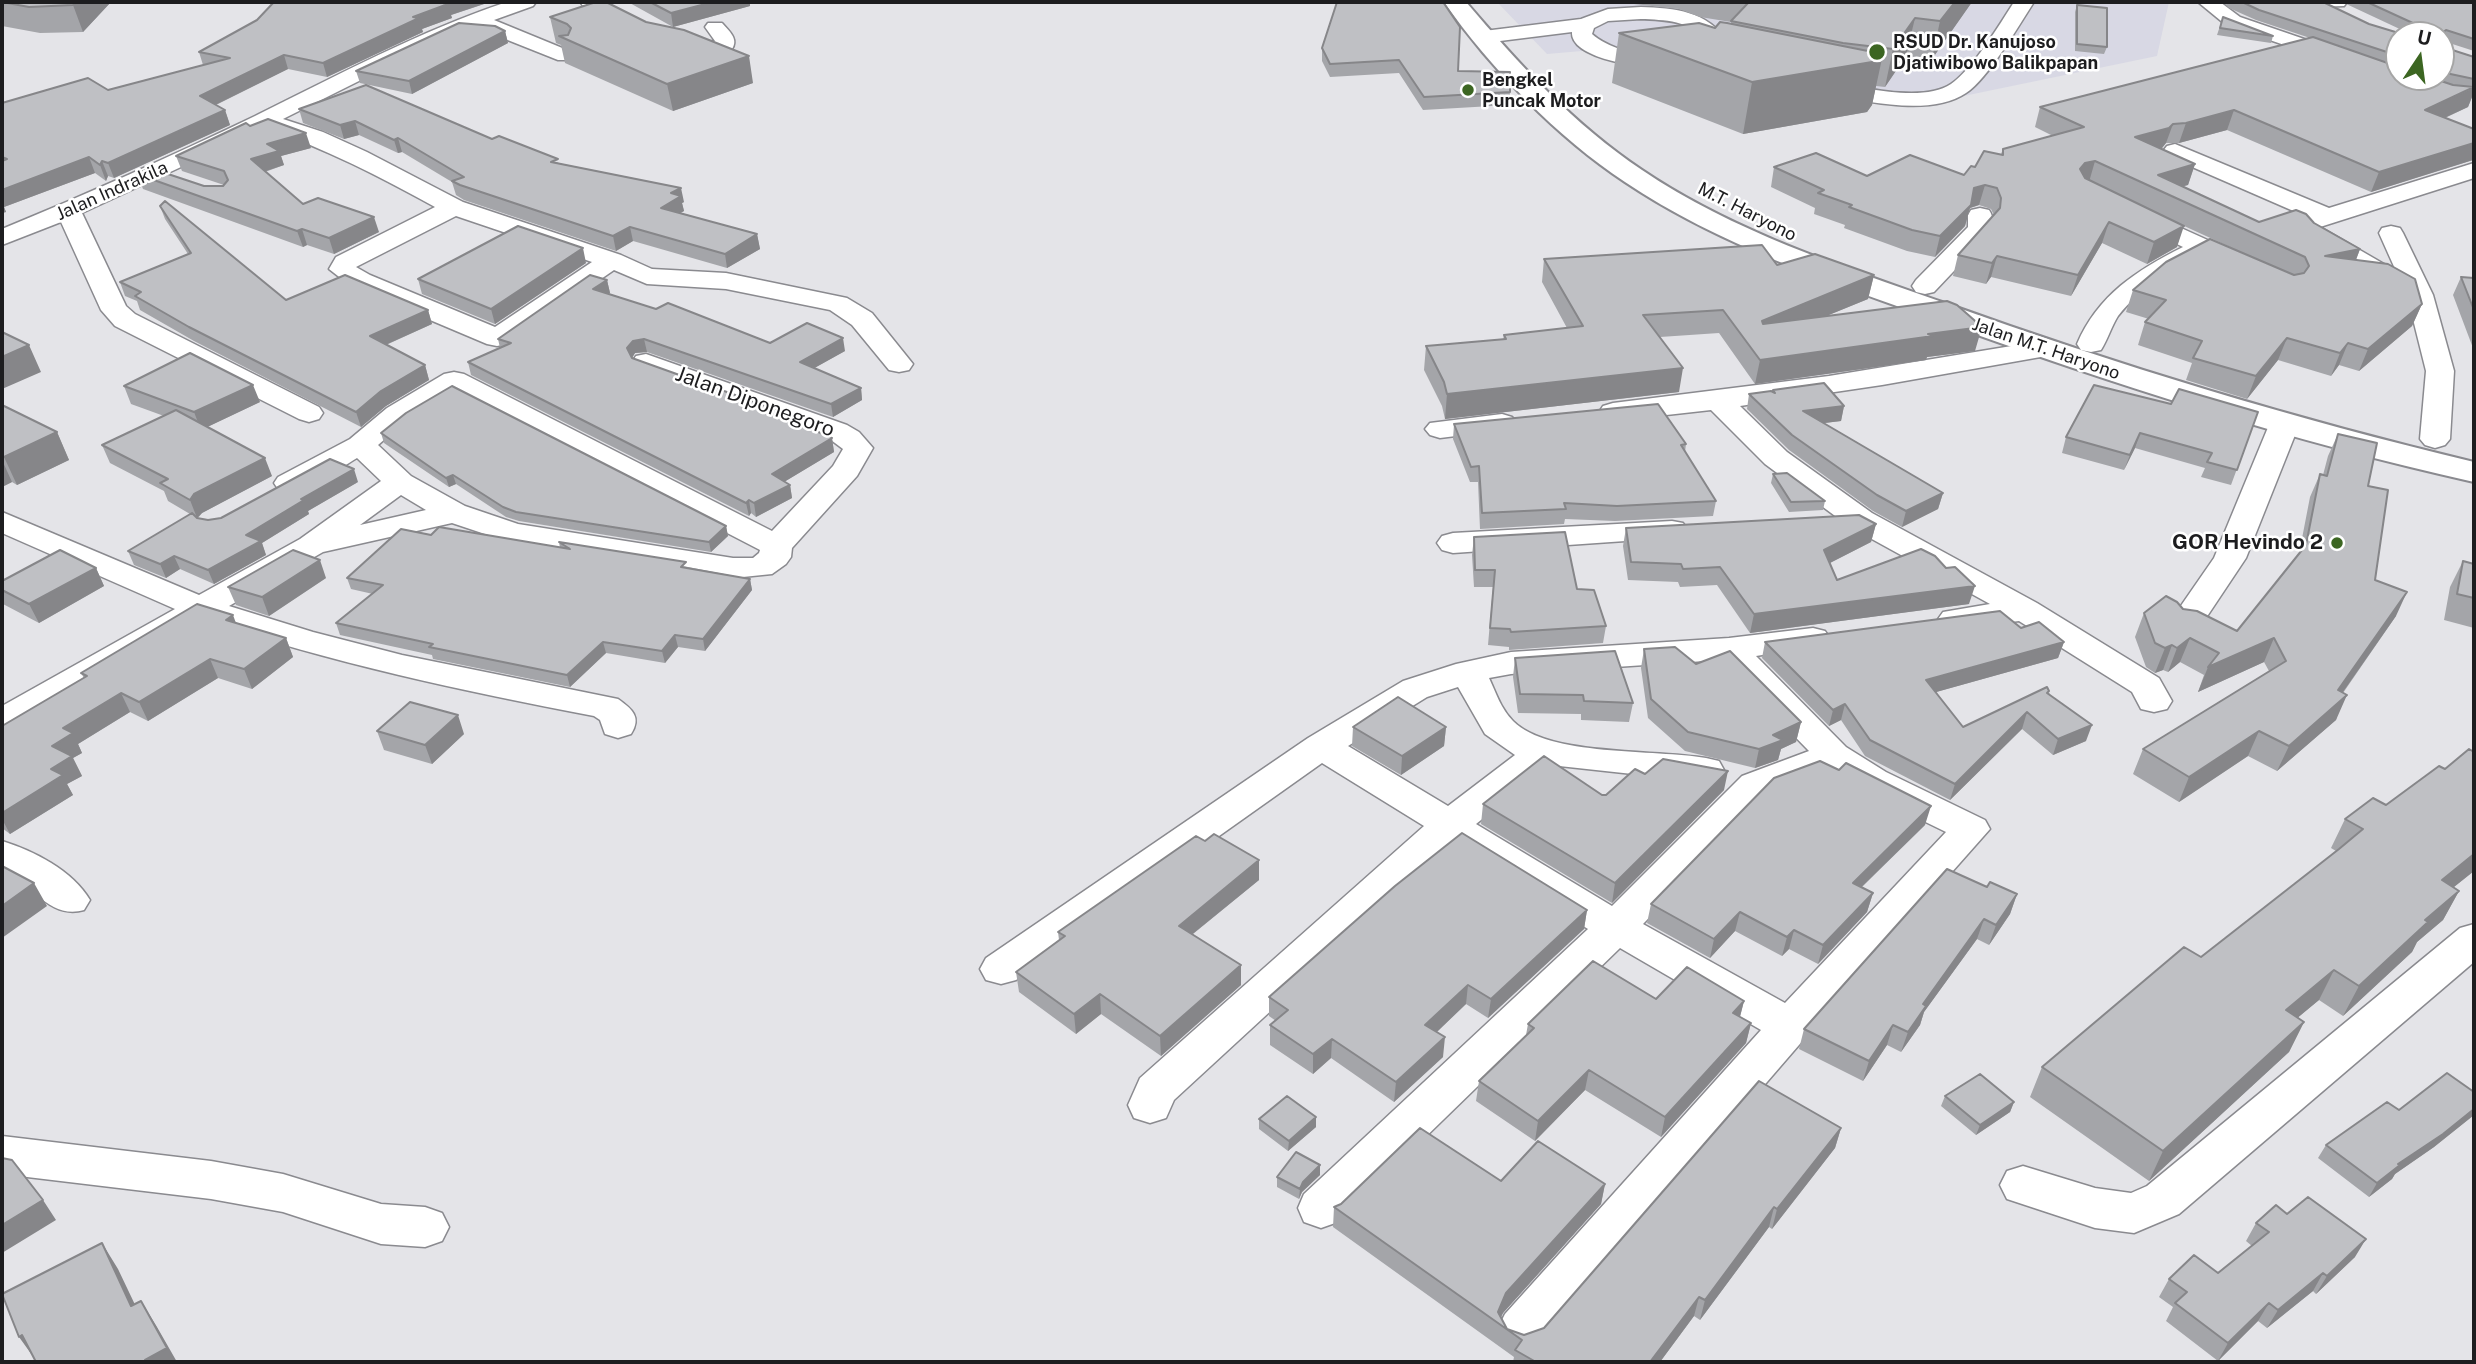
<!DOCTYPE html>
<html>
<head>
<meta charset="utf-8">
<style>
  body { margin:0 }
  #map { position:relative; width:2476px; height:1364px; overflow:hidden; background:#e4e4e8; font-family:"Public Sans",sans-serif }
  canvas { display:block }
  .frame { position:absolute; inset:0; border:4px solid #1d1d1f; pointer-events:none }
  .north { position:absolute; left:2385px; top:21px; width:70px; height:70px; box-sizing:border-box; background:#fff; border:2px solid #a5a5a5; border-radius:50%; rotate:13deg; font-size:19px; font-weight:700; line-height:28px; text-align:center; color:#1d1d1f }
  .north::after { content:''; display:block; margin:auto; width:24px; height:32px; background:#3c6622; clip-path:polygon(50% 0,100% 100%,50% 72%,0 100%) }
</style>
</head>
<body>
<div id="map">
<canvas width="2476" height="1364"></canvas>
<div class="frame"></div>
<div class="north">U</div>
</div>
<script>
const c = document.querySelector('canvas').getContext('2d');
c.lineJoin = 'round';
function paint(path, color) { c.fillStyle = color; c.fill(path, 'evenodd'); }
function strokePath(path, color, width, dash) { c.strokeStyle = color; c.lineWidth = width; c.lineCap = dash ? 'butt' : 'round'; c.setLineDash(dash || []); c.stroke(path); }
function drawText(font, color, halo, rows, align = 'center') {
  c.font = font + ' "Public Sans",sans-serif'; c.lineWidth = 5; c.setLineDash([]); c.textBaseline = 'middle'; c.strokeStyle = halo; c.fillStyle = color; for (const [text, x, y, turn = 0] of rows) {
    c.save(); c.translate(x, y); c.rotate((+turn || 0) * Math.PI / 180); c.textAlign = isNaN(turn) ? turn : align; if (halo) c.strokeText(text, 0, 0); c.fillText(text, 0, 0); c.restore();
  }
}
paint(new Path2D(`
  M1497 2H2169L2157 56 1954 98 1894 101 1700 66 1582 51 1547 54Z`), '#d8d8e4');
const minor = new Path2D(`
  M507 2H536L533 6 494 20 572 52 575 56 572 60H558L475 27 401 60 283 119 323 132 367 152 463 202 621 255 652 269 726 273 847 298 872 313 913 364 909 370 899 372 889 370 852 325 830 310 726 289 647 284 614 270 507 344 497 346 487 344 352 287 329 269 336 257 435 207C380 177 325 148 265 128L82 213 126 306 135 314 319 407 323 413 319 419 309 422 299 419 115 326 101 310 61 222 2 245V229C87 194 172 156 255 116 338 75 420 31 507 2ZM456 216 592 262 495 327 370 275 356 267Z
  M580 2H603L644 27 678 40 691 43 715 41 705 27 708 23H722C729 31 739 39 732 49 684 62 648 48 607 22 598 16 586 11 580 2Z
  M2014 2H2034C2019 25 1988 79 1966 93 1931 117 1866 101 1828 95L1820 93 1817 88 1820 83 1828 81C1860 87 1923 103 1951 84 1972 70 2000 24 2014 2Z
  M2198 2H2220L2240 17 2345 53 2349 57 2345 61H2331L2226 25Z
  M2313 2H2347L2344 6 2315 7Z
  M1641 7C1675 8 1707 11 1727 41 1723 47 1719 54 1713 57 1702 65 1685 67 1672 68 1651 70 1570 60 1572 32L1484 43 1477 41 1474 37 1477 33 1484 31 1581 19 1608 9ZM1641 19C1664 20 1691 20 1706 41 1683 68 1617 56 1592 34L1594 28 1608 21Z
  M2175 144 2329 208 2474 163V178L2320 227 2396 271 2379 233 2382 228 2391 226 2400 228 2403 233 2433 295 2454 371 2450 439 2445 445 2435 448 2425 445 2420 439 2426 371 2408 299 2307 242 2294 226 2305 216 2167 156 2163 151 2167 146Z
  M1980 208 1989 210C1994 217 1994 227 1989 234L1934 292 1925 294 1916 292 1912 286 1916 280 1968 227V215L1971 210Z
  M2139 209 2212 242 2216 247 2212 252C2179 269 2141 286 2118 316 2111 327 2108 339 2101 350L2091 352 2081 350 2077 344C2098 295 2137 270 2183 247L2130 221 2127 216 2130 211Z
  M2042 341 2052 343 2056 349 2052 355 1882 385 1740 406 1787 452 1872 513 2037 603 2159 678 2172 701 2167 709 2154 712 2141 709 2132 692 2019 621 1955 629 1943 626 1938 619 1943 612 1990 604 1850 527 1765 464 1711 410 1613 421 1603 418 1599 412 1603 406 1613 403 1829 376Z
  M646 354 847 425 859 432 873 448 857 476 792 548 791 557 786 564 772 574 733 578 512 543 452 523 323 552 229 606 313 632 402 655 618 699C632 709 642 717 631 734L618 738 605 734 600 720 594 716C463 691 332 663 205 620L15 729 2 733V706L175 609 2 533V512L199 595 300 539 381 481 357 458C335 471 304 496 278 489L274 483 278 477 350 439 387 408 444 374 454 372 464 374 772 531 833 466 843 449 827 437 636 368 632 362 636 356ZM455 392 760 550 759 553 753 558H733L518 524 465 506 411 476 378 445 407 420ZM401 495 426 510 360 525Z
  M1502 414 1512 417 1517 423 1512 429 1440 438 1430 435 1425 429 1430 423Z
  M2284 416 2294 419 2299 425 2246 558 2198 630 2186 633 2174 630 2169 623 2214 558 2269 425 2274 419Z
  M1672 521 1683 523 1688 530 1683 537 1453 553 1442 550 1437 543 1442 536 1453 533Z
  M1813 628 1825 631 1830 638 1825 645 1756 656 1846 747 1886 772 1985 820 1990 829 1805 1038 1539 1346 1522 1352 1505 1346 1497 1330 1505 1314 1761 1030 1620 948 1338 1222 1321 1228 1304 1222 1298 1208 1304 1194 1588 929 1452 844 1174 1100 1166 1118 1150 1123 1134 1118 1128 1105 1140 1078 1424 826 1322 763 1016 980 1001 984 986 980 980 969 986 958 1308 738 1403 681 1456 664 1511 652 1729 638ZM1720 660 1809 751 1742 776 1612 906 1476 824 1550 765 1706 782 1719 779 1724 770 1719 761 1706 758C1655 749 1549 757 1513 721 1501 709 1496 693 1489 678L1511 674ZM1458 687 1485 734 1515 755 1448 806 1348 746 1427 697ZM1830 771 1860 790 1946 832 1785 1003 1643 924 1768 794Z
  M2 841C34 851 72 870 90 900L84 910C50 920 32 884 2 870Z
  M2474 924V962L2179 1214 2134 1233 2095 1228 2007 1199 2000 1185 2007 1171 2023 1166 2095 1188 2131 1193 2147 1186 2460 928Z
  M2 1136 211 1161 283 1174 381 1204 425 1207 442 1213 449 1227 442 1241 425 1247 381 1244 283 1212 211 1199 2 1174Z`);
const highway = new Path2D(`
  M1444 2H1466C1519 64 1573 124 1642 170 1732 231 1840 266 1942 302 2117 365 2294 419 2474 462V482C2290 441 2110 383 1933 319 1828 281 1719 245 1625 182 1557 137 1491 69 1444 2Z`);
strokePath(minor, '#8a8a8f', 3);
strokePath(highway, '#8a8a8f', 4);
paint(minor, '#fff');
paint(highway, '#fff');
paint(new Path2D(`
  M2 2H111L83 32 40 33 2 26Z
  M274 2H490L451 15 452 18 422 29 423 32 327 77 288 69 216 105 225 110 230 125 114 178 108 176 106 181 95 173 4 207 6 212 2 213V103L108 90 203 65 199 52 257 20Z
  M628 2H750V6L673 27Z
  M1337 2 1458 71 1510 92 1509 105 1423 110 1399 73 1330 77 1322 61V48Z
  M1616 2H1972L1932 59 1906 56 1885 87 1876 86 1872 105 1867 112 1743 134 1612 83 1619 33 1715 28 1731 24V22L1700 17 1679 9Z
  M2227 2H2323L2369 24 2402 34 2404 31 2342 2H2474V51L2443 41V47L2474 57V92L2468 107 2445 118 2474 129V162L2473 160 2371 192 2227 130 2179 143H2166L2162 148H2160L2195 164 2188 185 2182 186 2259 222 2314 223 2360 249 2356 260 2422 304 2412 326 2359 371 2339 365 2331 376 2278 360 2247 399 2186 380 2192 363 2138 345 2145 322 2149 319 2126 312 2133 290 2230 247 2182 225 2177 247 2147 264 2102 243 2071 296 1991 277 1986 284 1953 276 1958 255 1994 215 1991 209 1979 205 1970 208 1965 226 1935 257 1907 251 1844 228 1845 225 1814 214 1815 208 1771 187 1774 167 1867 176 1964 175 1975 167 2001 154 2003 149 2053 136 2035 127 2040 107 2310 38 2256 20 2229 8 2226 5ZM2399 35H2441V77H2399Z
  M2077 5 2107 47 2104 54 2075 51V12Z
  M550 17 646 22 753 83 673 111 565 63 561 45 556 43Z
  M2223 17 2273 36 2271 43 2217 35Z
  M505 31 508 43 412 94 360 83 356 71Z
  M299 109 492 139 559 163 684 202 682 203 684 211 680 213 757 234 760 249 727 268 633 241 616 251 464 200 456 195 452 182 402 152 398 153 359 135 344 139 303 123Z
  M250 126 311 148 281 156 284 165 265 172 303 204 379 232 334 254 307 245 303 247 143 189 137 174 204 186H223L224 185 182 171 176 156Z
  M160 206 286 300 428 310 432 324 386 345 425 365 429 380 386 406 361 427 194 341 140 310 137 301 125 296 120 282 188 254 165 219Z
  M1544 259 1777 265 1874 275 1868 299 1826 316 1975 351 1927 357 1926 360 1755 384 1719 333 1660 337 1679 392 1445 419 1442 406 1424 370 1426 346 1503 340 1504 335 1567 328 1542 282Z
  M586 263 495 324 422 294 418 279Z
  M2461 277 2474 278V348H2473L2453 295Z
  M607 280 610 293 608 294 656 309 770 343 845 351 814 368 861 388 862 400 833 417 647 352 635 353 632 358 806 427 832 438 834 452 784 482 790 485 792 498 756 517 751 513 749 516 471 375 468 362 500 348 498 339Z
  M124 386 260 402 207 427 272 476 202 513 198 518 208 520 221 518 358 482 308 511 309 514 262 543 266 555 214 584 180 569 166 578 134 565 128 551 190 514 168 501 164 491 110 463 102 445 164 416 131 404Z
  M1773 390 1844 406 1841 421 1824 423 1943 493 1938 509 1902 527 1873 511 1789 450 1747 409 1749 394 1772 392Z
  M2171 404 2258 412 2231 485 2201 477 2205 468 2135 448 2124 470 2062 453 2066 437Z
  M2 405 57 432 69 460 17 485 12 482 2 487Z
  M1454 424 1686 444 1685 452 1716 501 1713 516 1615 521 1565 519 1564 524 1480 529 1478 482H1470L1453 439Z
  M381 433 726 526 728 536 711 552 519 521 506 517 456 484 449 487 384 443Z
  M2338 434 2368 486 2375 580 2396 616 2343 693 2336 720 2277 771 2248 756 2179 802 2133 774 2143 749 2269 671 2264 662 2198 692 2204 675 2180 662 2168 672 2163 670 2155 673 2146 667 2135 637 2144 613 2183 609 2237 631 2299 554 2310 497 2320 474 2323 475 2328 456Z
  M1773 474 1825 501 1823 510 1789 512 1771 483Z
  M1876 524 1871 542 1830 563 1837 580 1969 604 1750 633 1717 585 1680 587 1678 582 1628 580 1623 546 1626 528Z
  M431 535 560 548 559 542 750 579 752 590 705 651 678 647 665 663 606 653 570 687 433 659 432 655 340 635 336 623 373 594 351 589 347 578Z
  M1474 537 1577 589 1606 626 1603 643 1509 650V647L1488 645 1493 587H1474L1472 555Z
  M2463 561 2474 564V628L2444 620 2450 587Z
  M96 568 104 586 39 623 3 604 2 602V581Z
  M326 578 269 616 236 605 228 587Z
  M236 623 286 638 293 657 252 689 218 678 148 721 130 712 78 744 82 753 73 758 82 776 67 784 73 795 10 834 2 828V726L84 678 81 673Z
  M2021 628 2064 642 2058 658 1936 692 1963 727 2049 693 2086 741 2053 755 2022 729 1950 800 1865 756 1841 720 1829 726 1762 658 1765 642Z
  M1644 649 1696 664 1801 722 1796 742 1781 749 1778 760 1755 768 1685 751 1648 718 1641 668Z
  M1515 658 1633 703 1629 722 1581 720V714L1518 713 1513 677Z
  M1353 727H1446L1444 746 1401 775 1352 746Z
  M377 731 464 734 432 764 384 750Z
  M2474 752V871L2454 887 2459 891 2443 920 2417 942 2412 952 2343 1016 2319 1000 2298 1017 2304 1022 2289 1052 2149 1181 2030 1097 2042 1067 2201 957 2336 851 2331 848 2345 819 2386 805Z
  M1645 774 1724 790 1612 903 1481 824 1483 804 1606 795Z
  M1925 825 1862 887 1873 893 1867 912 1818 964 1789 949 1782 956 1735 931 1710 958 1647 923 1651 904Z
  M1205 841 1259 860V880L1193 934 1241 985 1161 1056 1101 1014 1076 1034 1019 992 1016 972 1059 940 1058 932Z
  M1987 887 2017 894 2010 914 1989 945 1977 939 1924 1012 1920 1025 1901 1052 1887 1045 1863 1081 1799 1049 1804 1029Z
  M1587 910 1584 929 1488 1018 1466 1004 1437 1032 1443 1057 1394 1102 1331 1058 1313 1074 1270 1045V1025L1276 1021 1269 1016V997Z
  M1656 999 1744 1001 1740 1017 1751 1023 1746 1043 1661 1137 1585 1090 1535 1141 1476 1101 1479 1081 1526 1035 1528 1024Z
  M2474 1092V1115L2434 1147 2395 1174 2392 1179 2369 1197 2318 1158 2326 1145 2399 1110Z
  M1945 1096 2014 1102 2010 1112 1976 1135 1941 1106Z
  M1316 1117V1127L1288 1151 1259 1129V1119Z
  M1841 1128 1835 1148 1772 1229 1769 1227 1700 1320 1694 1316 1660 1362H1513L1514 1357 1333 1227 1334 1207 1501 1181 1605 1184 1601 1204 1503 1313 1501 1317 1507 1329 1524 1335 1544 1328Z
  M1320 1175 1302 1192 1299 1199 1277 1187V1177Z
  M2287 1214 2355 1257 2316 1294 2313 1291 2267 1328 2258 1321 2218 1361 2166 1321 2173 1307 2159 1297 2169 1279 2218 1273 2252 1246 2246 1241 2256 1223Z`), '#a4a5a9');
paint(new Path2D(`
  M77 2H111L83 32 73 5Z
  M446 2H490L451 15 452 18 422 29 423 32 327 77 323 63Z
  M713 2H750V6L673 27 671 13Z
  M1955 2H1972L1932 59 1940 21Z
  M1915 18 1906 56 1885 87 1893 49Z
  M505 31 508 43 412 94 409 81Z
  M1883 54 1872 105 1867 112 1743 134 1752 82Z
  M284 55 288 69 205 110 200 96Z
  M749 56 753 83 673 111 667 84Z
  M2474 88V92L2468 107 2418 130 2425 110Z
  M225 110 230 125 114 178 108 163Z
  M2234 110 2227 130 2179 143 2186 123Z
  M355 121 359 135 344 139 340 125Z
  M2173 124 2166 143 2162 148 2128 157 2135 137Z
  M306 133 311 148 281 156 284 165 257 174 251 159 267 144Z
  M398 138 402 152 398 153 394 140Z
  M2474 143V158L2473 160 2371 192 2379 172Z
  M89 157 95 173 4 207 6 212 2 213V190Z
  M102 161 108 176 106 181 100 165Z
  M2095 161 2089 182 2079 183 2080 169 2085 163Z
  M2195 164 2188 185 2163 192 2158 175Z
  M1985 185 1979 205 1970 208 1965 226 1935 257 1940 236 1974 188Z
  M681 188 684 202 682 203 684 211 664 222 661 208 671 193Z
  M374 217 379 232 334 254 329 238Z
  M2109 222 2102 243 2071 296 2078 275Z
  M2184 226 2177 247 2147 264 2154 242Z
  M630 227 633 241 616 251 613 236Z
  M302 229 307 245 303 247 297 231Z
  M757 234 760 249 727 268 725 254Z
  M583 248 586 263 495 324 491 309Z
  M2360 249 2352 270 2325 256Z
  M1997 256 1991 277 1986 284 1992 263Z
  M1874 275 1868 299 1758 344 1762 321Z
  M607 280 610 293 596 301 593 289Z
  M2422 304 2412 326 2359 371 2368 349Z
  M428 310 432 324 374 350 370 336Z
  M1982 327 1975 351 1927 357 1926 360 1755 384 1760 360 1928 334Z
  M843 338 845 351 802 375 800 362Z
  M2287 338 2278 360 2247 399 2256 376Z
  M644 339 647 352 635 353 630 361 627 348 633 341Z
  M2348 343 2339 365 2331 376 2340 353Z
  M29 345 41 372 2 389V357Z
  M425 365 429 380 386 406 361 427 356 412 381 391Z
  M1683 368 1679 392 1445 419 1447 394Z
  M253 385 260 402 201 430 194 412Z
  M861 388 862 400 833 417 831 404Z
  M1844 406 1841 421 1800 426 1803 411Z
  M805 420 807 433 798 423Z
  M57 432 69 460 17 485 4 457Z
  M2140 433 2135 448 2124 470 2130 455Z
  M832 438 834 452 774 488 772 474Z
  M265 458 272 476 202 513 197 518 190 500 194 494Z
  M2 460 12 482 2 487Z
  M354 469 358 482 308 511 309 514 262 543 266 555 214 584 208 570 246 535 301 499Z
  M453 475 456 484 449 487 446 478Z
  M790 485 792 498 756 517 754 503Z
  M1943 493 1938 509 1902 527 1906 511Z
  M749 500 751 513 749 516 746 503Z
  M1876 524 1871 542 1820 568 1824 550Z
  M726 526 728 536 711 552 709 542Z
  M174 556 180 569 166 578 160 564Z
  M320 560 326 578 269 616 262 597Z
  M96 568 104 586 39 623 29 604Z
  M750 579 752 590 705 651 703 639Z
  M1975 586 1969 604 1750 633 1754 614Z
  M2407 592 2396 616 2331 709 2347 695 2336 720 2277 771 2289 746 2338 690Z
  M233 615 240 634 226 620Z
  M675 635 678 647 665 663 662 651Z
  M286 638 293 657 252 689 244 669Z
  M2190 638 2180 662 2168 672 2177 648Z
  M2274 638 2264 662 2198 692 2208 667Z
  M603 642 606 653 570 687 567 675Z
  M2064 642 2058 658 1922 696 1926 680Z
  M2172 645 2163 670 2155 673 2165 648Z
  M210 659 218 678 148 721 139 702Z
  M121 693 130 712 78 744 82 753 73 758 82 776 67 784 73 795 10 834 2 819V813L51 769 52 746 63 728Z
  M1845 704 1841 720 1829 726 1833 710Z
  M2027 712 2022 729 1950 800 1955 784Z
  M458 715 464 734 432 764 425 745Z
  M1801 722 1796 742 1781 749 1778 760 1755 768 1759 749 1773 735Z
  M2092 725 2086 741 2053 755 2058 739Z
  M1446 727 1444 746 1401 775 1402 756Z
  M2259 731 2248 756 2179 802 2189 777Z
  M1728 771 1724 790 1612 903 1615 883Z
  M1931 806 1925 825 1847 901 1853 883Z
  M2474 854V871L2425 910 2442 880Z
  M1259 860V880L1179 945V926Z
  M34 883 47 906 2 938V906Z
  M2459 891 2443 920 2417 942 2412 952 2343 1016 2359 986 2425 920Z
  M1873 893 1867 912 1818 964 1823 945Z
  M2017 894 2010 914 1989 945 1996 925Z
  M1587 910 1584 929 1488 1018 1491 999Z
  M1740 912 1735 931 1710 958 1714 939Z
  M1984 919 1977 939 1924 1012 1920 1025 1901 1052 1908 1032 1923 1004Z
  M1794 930 1789 949 1782 956 1787 937Z
  M1241 965V985L1161 1056 1160 1036Z
  M2334 970 2319 1000 2271 1040 2286 1010Z
  M1468 985 1466 1004 1424 1044 1425 1025Z
  M1100 994 1101 1014 1076 1034 1074 1014Z
  M1744 1001 1739 1020 1733 1013Z
  M2304 1022 2289 1052 2149 1181 2163 1151Z
  M1751 1023 1746 1043 1661 1137 1665 1117Z
  M1893 1025 1887 1045 1863 1081 1869 1061Z
  M1445 1037 1443 1057 1394 1102 1396 1082Z
  M1332 1039 1331 1058 1313 1074V1054Z
  M1589 1070 1585 1090 1535 1141 1538 1121Z
  M2014 1102 2010 1112 1976 1135 1980 1125Z
  M2474 1109V1115L2434 1147 2395 1174 2392 1179 2369 1197 2377 1183 2398 1164Z
  M1316 1117V1127L1288 1151 1289 1141Z
  M1841 1128 1835 1148 1772 1229 1777 1209Z
  M1320 1165V1175L1302 1192 1299 1199 1300 1189 1303 1182Z
  M1605 1184 1601 1204 1503 1313 1498 1323V1312L1506 1293Z
  M43 1200 56 1220 2 1253V1225Z
  M1774 1207 1769 1227 1700 1320 1705 1300Z
  M2366 1239 2355 1257 2316 1294 2327 1276Z
  M102 1243 118 1269 148 1332 131 1306Z
  M2323 1273 2313 1291 2267 1328 2278 1310Z
  M1699 1297 1694 1316 1660 1362H1650Z
  M141 1301 157 1327 177 1362H146Z
  M2269 1303 2258 1321 2218 1361 2228 1343Z
  M22 1335 37 1362 19 1337Z`), '#868689');
const building = new Path2D(`
  M2 2H77L73 5 29 7Z
  M274 2H446L443 3 448 4 413 17 419 18 323 63 284 55 200 96 225 110 108 163 102 161 100 165 89 157 2 190V161L7 159 2 157V103L88 78 108 90 230 58 199 52 257 20Z
  M596 2H606L646 22 684 30 749 56 667 84 559 36 568 35 571 28 567 24 550 17Z
  M650 2H713L671 13Z
  M1337 2H1443L1460 27 1458 71 1510 72V92L1424 97 1399 60 1330 64 1322 48Z
  M1749 2H1955L1940 21 1915 18 1893 49 1843 43 1731 21Z
  M2242 2H2323L2369 24 2402 34 2406 27H2413L2415 24 2367 2H2474V39L2446 30 2442 33 2443 47 2474 57V79L2441 72V35H2399V56L2259 10Z
  M2077 5 2107 8V47L2077 44Z
  M2223 17 2273 36 2220 28Z
  M1720 22 1727 23 1883 54 1878 61 1752 82 1619 33 1699 23 1715 28Z
  M459 23 495 26 505 31 409 81 356 71Z
  M2313 37 2399 67V77H2429L2453 85 2474 87 2425 110 2474 129V143L2379 172 2234 110 2186 123 2173 124 2169 128 2135 137 2195 164 2158 175 2259 222 2296 210 2306 214 2314 223 2360 249 2325 256 2388 264 2415 279 2422 304 2368 349 2348 343 2340 353 2287 338 2256 376 2193 358 2202 341 2145 322 2166 300 2133 290 2166 262 2210 239 2294 275 2304 273 2309 266 2305 257 2095 161 2085 163 2080 169 2085 178 2184 226 2154 242 2109 222 2078 275 1997 256 1992 263 1958 255 2000 208 2001 198 1997 188 1985 185 1974 188 1971 205 1940 236 1912 230 1849 207 1852 205 1818 193 1824 190 1774 167 1816 153 1867 176 1910 155 1964 175 1971 166 1975 167 1984 151 2003 155V149L2084 127 2040 107Z
  M366 85 492 139 499 136 558 159 551 162 681 188 671 193 681 196 661 208 757 234 725 254 630 227 613 236 460 185 452 181 464 177 398 138 394 140 355 121 340 125 299 109Z
  M268 119 306 133 267 144 279 151 251 159 303 204 318 198 374 217 329 238 302 229 297 231 137 174 150 168 204 186H223L228 180 224 171 176 156 246 123 250 126Z
  M165 201 286 300 345 275 428 310 370 336 425 365 381 391 356 412 189 327 135 296 141 292 120 282 191 253 160 206Z
  M518 226 583 248 491 309 418 279Z
  M1762 245 1777 265 1815 254 1874 275 1762 321 1763 324 1947 301 1957 305 1982 327 1928 334 1933 336 1760 360 1723 310 1643 315 1683 368 1447 394 1444 382 1426 346 1506 339 1504 335 1583 326 1544 259Z
  M590 275 607 280 593 289 656 309 668 303 770 343 807 323 843 338 800 362 861 388 831 404 644 339 633 341 627 348 632 358 805 420 798 423 832 438 772 474 790 485 754 503 749 500 746 503 468 362 511 343 498 339Z
  M2461 277 2474 278V310Z
  M2 332 29 345 2 357Z
  M190 353 253 385 194 412 124 386Z
  M1824 383 1844 406 1803 411 1943 493 1906 511 1877 495 1792 435 1749 394 1771 391 1775 393 1773 390Z
  M2094 385 2171 404 2179 389 2258 412 2237 470 2207 462 2212 453 2140 433 2130 455 2066 437Z
  M452 386 726 526 709 542 516 512 503 507 453 475 446 478 381 433 406 413Z
  M1658 404 1686 444 1681 445 1716 501 1617 506 1564 503 1566 509 1482 513 1479 466 1471 467 1454 424Z
  M2 405 57 432 4 457 2 455Z
  M176 410 265 458 194 494 190 500 160 483 168 479 102 445Z
  M2338 434 2377 443 2368 486 2388 490 2375 580 2407 592 2338 690 2347 695 2289 746 2259 731 2189 777 2143 749 2286 661 2274 638 2208 667 2219 653 2190 638 2177 648 2172 645 2165 648 2155 643 2144 613 2166 596 2177 602 2183 609 2197 611 2237 631 2306 545 2320 474 2327 476Z
  M330 459 354 469 301 499 304 500 246 535 261 541 208 570 174 556 160 564 128 551 192 513 197 518 208 520 221 518Z
  M1787 473 1825 501 1791 502 1773 474Z
  M1859 515 1876 524 1824 550 1837 580 1921 549 1935 556 1946 568 1955 567 1975 586 1754 614 1720 567 1683 569 1681 564 1631 562 1626 528Z
  M439 527 570 549 559 542 686 562 681 567 750 579 703 639 675 635 662 651 603 642 567 675 429 647 433 644 336 623 383 585 347 578 401 529 431 535Z
  M1565 532 1577 589 1594 590 1606 626 1511 632 1510 629 1490 628 1495 570H1475L1474 537Z
  M60 550 96 568 29 604 2 590V581Z
  M293 550 320 560 262 597 228 587Z
  M2463 561 2474 564V598L2457 594Z
  M197 604 233 615 226 620 286 638 244 669 210 659 139 702 121 693 63 728 73 733 52 746 72 756 51 769 63 775 2 813V726L87 676 81 673Z
  M2000 611 2021 628 2039 622 2064 642 1926 680 1963 727 2047 687 2049 691 2047 693 2092 725 2058 739 2027 712 1955 784 1870 740 1845 704 1833 710 1765 642Z
  M1675 647 1696 664 1730 651 1801 722 1773 735 1783 740 1759 749 1688 732 1651 699 1644 649Z
  M1615 651 1633 703 1584 701 1583 695 1520 694 1515 658Z
  M1398 697 1446 727 1402 756 1353 727Z
  M410 702 458 715 425 745 377 731Z
  M2469 749 2474 752V854L2442 880 2459 891 2425 920 2428 922 2359 986 2334 970 2286 1010 2304 1022 2163 1151 2042 1067 2184 947 2201 957 2339 849 2363 829 2345 819 2373 798 2386 805 2439 766 2445 769Z
  M1544 756 1602 795H1606L1635 769 1645 774 1663 759 1728 771 1615 883 1483 804Z
  M1820 761 1839 770 1846 763 1931 806 1853 883 1873 893 1823 945 1794 930 1787 937 1740 912 1714 939 1651 904 1774 778Z
  M1462 833 1587 910 1491 999 1468 985 1425 1025 1445 1037 1396 1082 1332 1039 1313 1054 1270 1025 1288 1010 1269 997 1395 886Z
  M1214 834 1259 860 1179 926 1241 965 1160 1036 1100 994 1074 1014 1016 972 1065 936 1058 932 1196 836 1205 841Z
  M2 866 34 883 2 906Z
  M1947 869 1987 887 1990 882 2017 894 1996 925 1984 919 1923 1004 1926 1006 1908 1032 1893 1025 1869 1061 1804 1029Z
  M1593 961 1656 999 1687 967 1744 1001 1733 1013 1751 1023 1665 1117 1589 1070 1538 1121 1479 1081 1534 1028 1528 1024Z
  M2447 1073 2474 1092V1109L2443 1134 2398 1164 2400 1165 2377 1183 2326 1145 2387 1102 2399 1110Z
  M1980 1074 2014 1102 1980 1125 1945 1096Z
  M1759 1081 1841 1128 1777 1209 1774 1207 1705 1300 1699 1297 1650 1362H1536L1515 1350 1522 1340 1334 1207 1341 1204 1420 1128 1501 1181 1538 1141 1605 1184 1506 1293 1498 1312 1507 1329 1524 1335 1544 1328Z
  M1287 1096 1316 1117 1289 1141 1259 1119Z
  M1296 1152 1320 1165 1303 1182 1300 1189 1277 1177Z
  M2 1158 12 1160 43 1200 2 1225Z
  M2308 1197 2366 1239 2327 1276 2323 1273 2278 1310 2269 1303 2228 1343 2175 1303 2187 1292 2169 1279 2194 1255 2218 1273 2269 1232 2256 1223 2276 1205 2287 1214Z
  M102 1243 131 1306 141 1301 167 1348 145 1360 146 1362H36L22 1335 19 1337 2 1294Z`);
paint(building, '#bfc0c4');
strokePath(building, '#868689', 2);
for (const [x, y, r, color] of [
  [1877,52,9,"#3c6622"],
  [1468,90,7,"#3c6622"],
  [2337,543,7,"#3c6622"]
]) { const dot = new Path2D(); dot.arc(x, y, r, 0, 2 * Math.PI); c.fillStyle = color; c.fill(dot); strokePath(dot, '#fff', 2.5); }
drawText('bold 18px', '#1d1d1f', '#fff', [
  ["RSUD Dr. Kanujoso",1893,42],
  ["Djatiwibowo Balikpapan",1893,63],
  ["Bengkel",1482,80],
  ["Puncak Motor",1482,101]
], 'left');
drawText('18px', '#1d1d1f', '#fff', [
  ["Jalan Indrakila",112,191,-24],
  ["M.T. Haryono",1747,212,27],
  ["Jalan M.T. Haryono",2046,349,19]
]);
drawText('21px', '#1d1d1f', '#fff', [
  ["Jalan Diponegoro",755,402,20]
]);
drawText('bold 21px', '#1d1d1f', '#fff', [
  ["GOR Hevindo 2",2323,543]
], 'right');
</script>
</body>
</html>
